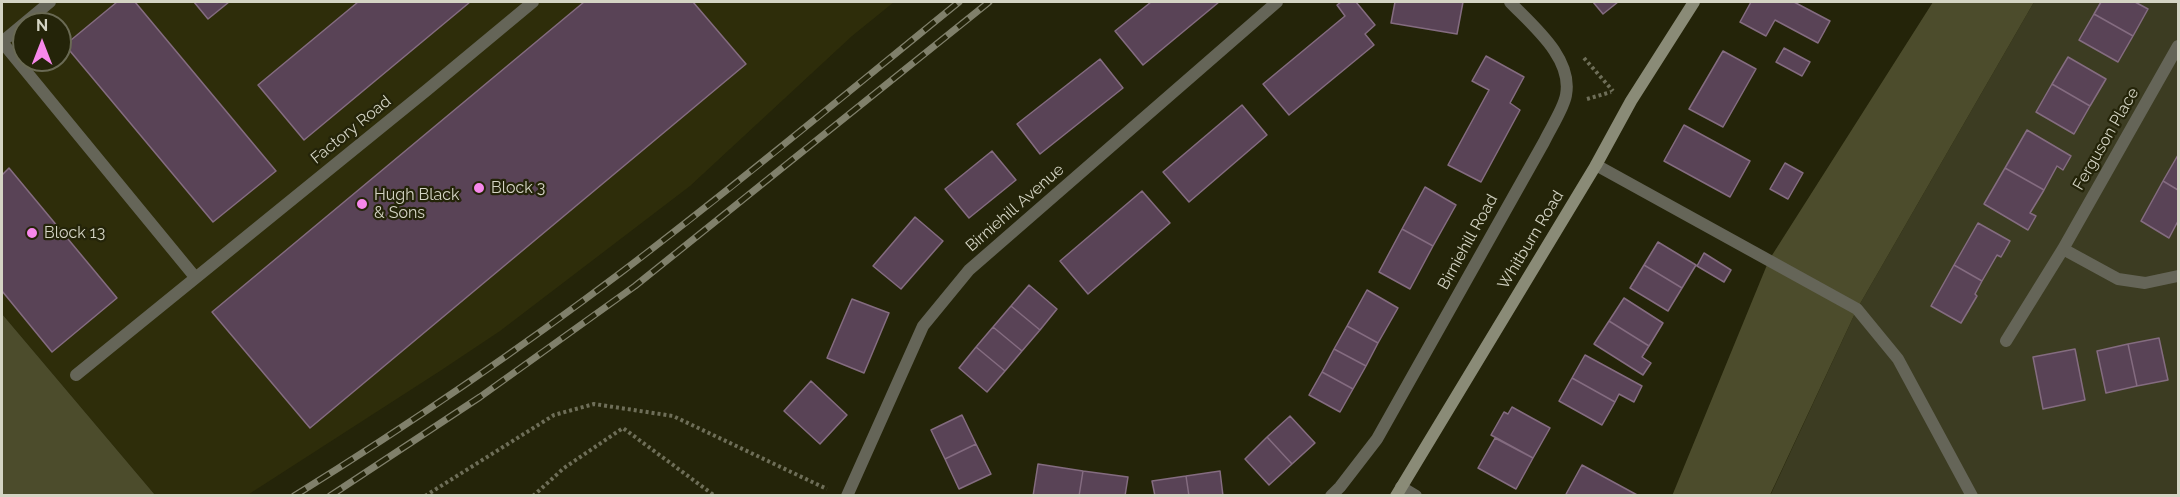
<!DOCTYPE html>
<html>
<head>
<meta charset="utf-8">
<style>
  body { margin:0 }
  #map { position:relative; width:2180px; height:497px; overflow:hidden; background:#242409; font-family:Raleway,sans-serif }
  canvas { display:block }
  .frame { position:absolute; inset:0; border:3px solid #d4d4c4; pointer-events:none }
  .north { position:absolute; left:12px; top:12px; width:60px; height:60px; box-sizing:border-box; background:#242409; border:2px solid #6a6a54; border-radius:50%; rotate:0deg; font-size:16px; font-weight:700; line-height:24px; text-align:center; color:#d4d4c4 }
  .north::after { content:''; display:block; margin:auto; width:21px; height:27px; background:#f788eb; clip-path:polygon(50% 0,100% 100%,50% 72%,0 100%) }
</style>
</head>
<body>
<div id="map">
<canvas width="2180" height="497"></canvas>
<div class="frame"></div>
<div class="north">N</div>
</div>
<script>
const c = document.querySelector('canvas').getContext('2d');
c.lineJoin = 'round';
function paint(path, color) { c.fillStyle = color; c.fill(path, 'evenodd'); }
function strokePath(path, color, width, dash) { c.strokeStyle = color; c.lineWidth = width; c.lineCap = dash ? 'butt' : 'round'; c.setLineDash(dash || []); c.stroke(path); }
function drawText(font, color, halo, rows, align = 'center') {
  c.font = font + ' Raleway,sans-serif'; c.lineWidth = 4.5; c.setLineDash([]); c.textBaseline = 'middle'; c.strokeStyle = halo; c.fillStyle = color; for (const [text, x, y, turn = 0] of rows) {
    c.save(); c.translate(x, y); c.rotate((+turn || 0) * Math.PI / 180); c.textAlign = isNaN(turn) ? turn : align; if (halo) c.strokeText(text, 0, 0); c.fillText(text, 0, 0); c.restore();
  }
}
paint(new Path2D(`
  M2 2H894L852 36 690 186 500 331 440 371 246 496 155 495 2 314ZM24 24H60V60H24Z`), '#2e2d0a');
paint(new Path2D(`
  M2034 2H2178V495L1770 496 1857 309Z`), '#3c3c22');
paint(new Path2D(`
  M1933 2H2034L1857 309 1770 495 1672 496 1769 260Z
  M2 314 155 495H2Z`), '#4c4c2c');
const building = new Path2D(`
  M117 2H135L276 171 213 222 65 45Z
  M194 2H229L208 19Z
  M358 2H470L304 140 258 85Z
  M584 2H693L746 64 310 428 212 312Z
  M1151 2H1219L1143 65 1115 31Z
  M1341 2H1356L1375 25 1365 34 1374 45 1289 115 1263 84 1345 16 1337 5Z
  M1395 2H1463L1457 34 1391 23Z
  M1593 2H1618L1603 14Z
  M1751 2H1794L1830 21 1818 43 1775 20 1766 36 1740 22Z
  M2101 2H2135L2148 9 2133 36 2094 14Z
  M2094 14 2133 36 2118 62 2079 40Z
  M1784 48 1810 62 1802 76 1776 62Z
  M1723 51 1756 69 1723 127 1689 109Z
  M1486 56 1524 77 1510 103 1520 110 1481 182 1448 165 1489 90 1472 81Z
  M2068 57 2106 79 2090 106 2052 84Z
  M1100 59 1123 88 1040 154 1017 124Z
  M2052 84 2090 106 2074 134 2036 112Z
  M1242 105 1267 135 1189 202 1163 172Z
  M1684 125 1750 161 1730 197 1664 161Z
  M2027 130 2071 156 2063 170 2057 166 2044 190 2005 168Z
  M992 151 1016 180 969 218 945 189Z
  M2178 155V190L2163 181Z
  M1785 163 1803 173 1788 199 1770 189Z
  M9 168 117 298 52 352 2 291V175Z
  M2005 168 2044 190 2030 213 2036 216 2028 230 1984 204Z
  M2163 181 2178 190V221L2169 238 2141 221Z
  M1425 187 1456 205 1433 246 1402 229Z
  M1142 191 1170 223 1088 294 1060 261Z
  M915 217 943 241 901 289 873 266Z
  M1978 223 2010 241 2001 257 1997 255 1982 281 1954 265Z
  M1402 229 1433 246 1410 289 1379 272Z
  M1658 242 1696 265 1682 288 1644 265Z
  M1704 253 1731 270 1724 282 1697 266Z
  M1644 265 1682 288 1668 311 1630 288Z
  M1954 265 1982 281 1975 294 1977 296 1961 323 1931 306Z
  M1029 285 1057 309 1040 330 1011 306Z
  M1367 290 1398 308 1378 343 1347 326Z
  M1624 298 1663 323 1649 346 1609 321Z
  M852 299 889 313 864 373 827 358Z
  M1011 306 1040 330 1022 351 993 327Z
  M1609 321 1649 346 1642 357 1651 363 1643 375 1594 344Z
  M1347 326 1378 343 1366 366 1334 349Z
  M993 327 1022 351 1005 371 976 347Z
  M2159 338 2168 380 2137 386 2128 344Z
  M2128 344 2137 386 2106 393 2097 351Z
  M976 347 1005 371 987 392 959 368Z
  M1334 349 1366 366 1353 389 1322 372Z
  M2075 349 2085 400 2043 409 2033 357Z
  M1585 355 1642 386 1634 402 1619 394 1615 402 1572 378Z
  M1322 372 1353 389 1340 412 1309 395Z
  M1572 378 1615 402 1602 425 1559 401Z
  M811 381 847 415 820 444 784 411Z
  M1512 407 1550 428 1533 458 1491 435 1504 412 1508 414Z
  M962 415 976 444 945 459 931 430Z
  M1290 416 1315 443 1292 464 1267 437Z
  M1267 437 1292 464 1269 485 1245 459Z
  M1495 438 1533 458 1516 489 1478 468Z
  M976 444 991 474 959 489 945 459Z
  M1038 464 1083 471 1079 496H1033Z
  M1582 465 1639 496H1565Z
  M1083 471 1128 477 1125 496H1079Z
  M1220 471 1223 496H1189L1186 476Z
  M1186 476 1189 496H1155L1152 481Z`);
paint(building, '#594356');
strokePath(building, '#846c80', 1.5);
strokePath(new Path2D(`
  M1584 58 1613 91
  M1587 99 1611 92
  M425 496 554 415 594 404 673 416 827 489
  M533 496 564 468 623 428 715 496`), '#6e6e58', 4, [3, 3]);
strokePath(new Path2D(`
  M2 42 195 277
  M2 42 50 2
  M1596 165 1857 309 1898 359 1972 496
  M76 375 427 90 533 2`), '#656558', 12);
strokePath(new Path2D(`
  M2063 249 2118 279 2145 283 2178 276
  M2006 341 2063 249 2178 46
  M1401 487 1416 496
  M847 496 923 326 969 270 1277 2
  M1331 496 1340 487 1377 439 1544 142C1550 129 1564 108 1566 95 1573 58 1533 26 1510 2`), '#656558', 12);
strokePath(new Path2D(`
  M1396 496 1596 165 1631 101 1694 2`), '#8a8b77', 12);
const rail = new Path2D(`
  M294 496C407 426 517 351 623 271 738 184 848 92 959 2
  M330 496 480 397 635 286 989 2`);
strokePath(rail, '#80806b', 7);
strokePath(rail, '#242409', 4.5, [14]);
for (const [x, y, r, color] of [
  [479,188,6,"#f788eb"],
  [362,204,6,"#f788eb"],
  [32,233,6,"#f788eb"]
]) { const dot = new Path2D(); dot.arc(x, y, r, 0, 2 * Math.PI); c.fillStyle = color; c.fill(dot); strokePath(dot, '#242409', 2); }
drawText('16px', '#d4d4c4', '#242409', [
  ["Factory Road",351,130,-39],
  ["Ferguson Place",2106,139,-60],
  ["Birniehill Avenue",1015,208,-41],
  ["Whitburn Road",1531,240,-59],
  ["Birniehill Road",1468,242,-61]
]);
drawText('16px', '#d4d4c4', '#242409', [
  ["Block 3",491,188],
  ["Hugh Black",374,195],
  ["& Sons",374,213],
  ["Block 13",44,233]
], 'left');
</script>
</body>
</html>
